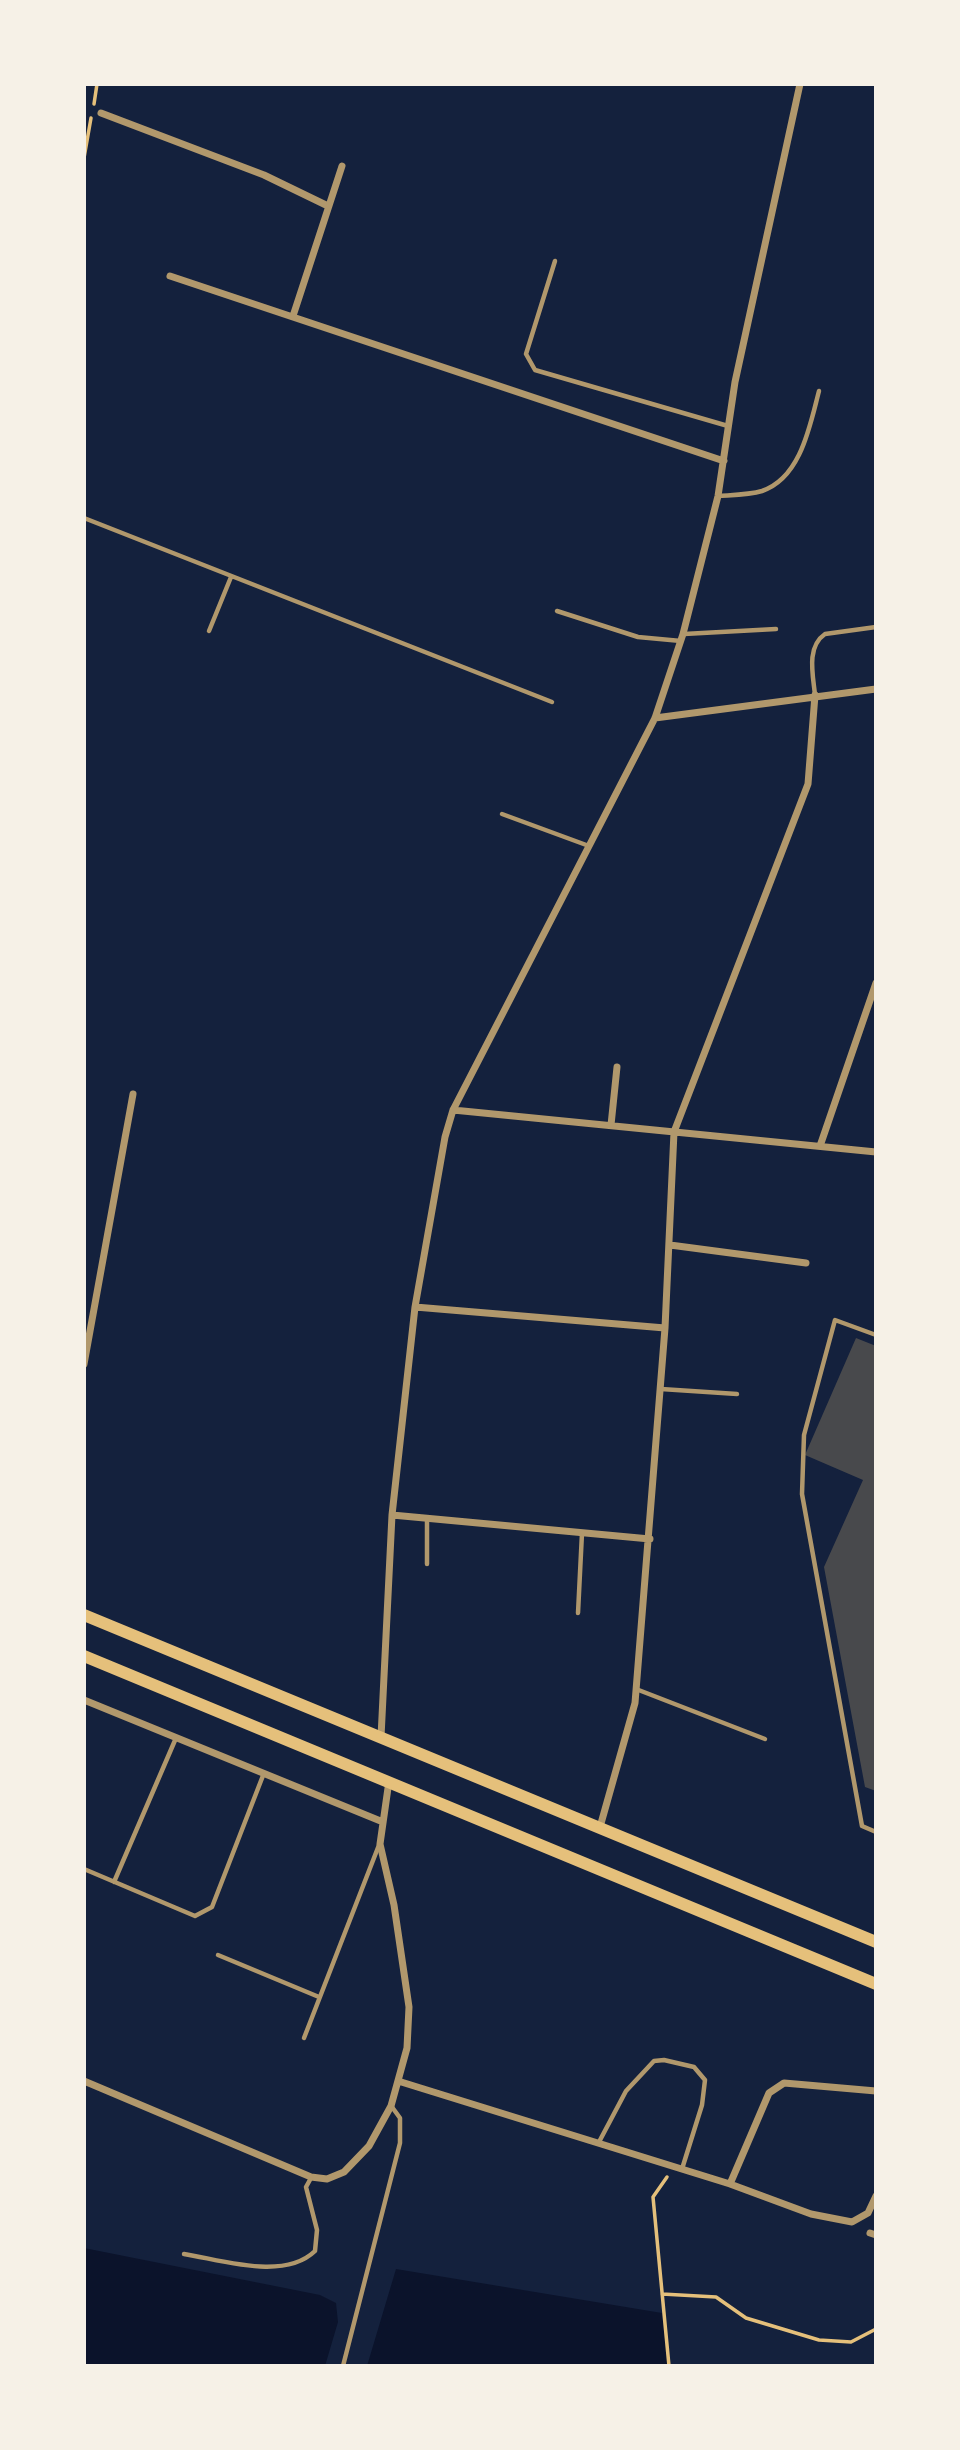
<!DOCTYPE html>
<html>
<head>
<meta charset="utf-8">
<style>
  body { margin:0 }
  #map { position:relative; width:960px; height:2450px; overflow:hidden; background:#14213d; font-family:"PT Sans Narrow",sans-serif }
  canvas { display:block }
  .frame { position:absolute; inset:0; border:86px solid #f6f1e7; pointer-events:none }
</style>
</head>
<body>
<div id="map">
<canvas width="960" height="2450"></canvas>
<div class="frame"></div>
</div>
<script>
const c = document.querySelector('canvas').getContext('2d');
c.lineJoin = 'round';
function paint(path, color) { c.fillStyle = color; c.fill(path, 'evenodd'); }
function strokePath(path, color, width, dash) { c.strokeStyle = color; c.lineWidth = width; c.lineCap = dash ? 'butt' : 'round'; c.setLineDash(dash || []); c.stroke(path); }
paint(new Path2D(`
  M84 2248 320 2295 336 2303 338 2322 325 2366H84Z
  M396 2269 662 2313 668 2366H367Z`), '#0b132b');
paint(new Path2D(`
  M856 1338 876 1346V1791L865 1787 824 1567 863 1480 805 1455Z`), '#48494c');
strokePath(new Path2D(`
  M94 104 97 84
  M84 158 91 118
  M667 2177 653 2197 669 2366
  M662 2294 716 2297 746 2318 819 2340 851 2342 876 2329`), '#e5c07b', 3.5);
strokePath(new Path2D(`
  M555 261 526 354 535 370 728 426
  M718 496C732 495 749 495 762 491 801 478 810 425 819 391
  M84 518 552 702
  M557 611 638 637 681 641
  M209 631 231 577
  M684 634 776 629
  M815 695C813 675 806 647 825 634L876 627
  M502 814 589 846
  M876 1335 835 1320 804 1435 802 1494 862 1826 876 1832
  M661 1389 737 1394
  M427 1564V1519
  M578 1613 582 1533
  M636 1689 765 1739
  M84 1869 195 1916 212 1907 264 1773
  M114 1882 176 1738
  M218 1955 319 1997
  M304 2038 379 1845
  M599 2142 626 2091 654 2061 664 2060 694 2067 705 2080 702 2105 682 2169
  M184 2254C222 2260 284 2281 315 2251L317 2230 306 2187 311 2178
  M343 2366 400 2143V2118L392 2107`), '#b1986c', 4.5);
strokePath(new Path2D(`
  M101 113 264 175 328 206
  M170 276 724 461
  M293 316 342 166
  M655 718 876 689
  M453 1110 876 1152
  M611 1125 617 1067
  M820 1146 876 983
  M670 1245 806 1263
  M415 1307 665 1328
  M84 1364 133 1094
  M392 1515 650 1539
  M84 1700 383 1822
  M381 1737 392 1515 415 1307 445 1137 453 1110 655 718 683 634 718 496 735 382 800 84
  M600 1827 635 1703 665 1328 674 1132 808 784 815 695
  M84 2081 311 2177 327 2179 344 2172 369 2146 391 2106 407 2048 409 2007 394 1905 380 1844 389 1781
  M398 2081 730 2184 811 2214 852 2222 868 2213 876 2196
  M730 2184 769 2093 784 2083 876 2091
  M870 2233 876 2235`), '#b1986c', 7);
strokePath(new Path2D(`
  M84 1615 876 1942
  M84 1656 876 1984`), '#e5c07b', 12);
</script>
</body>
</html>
